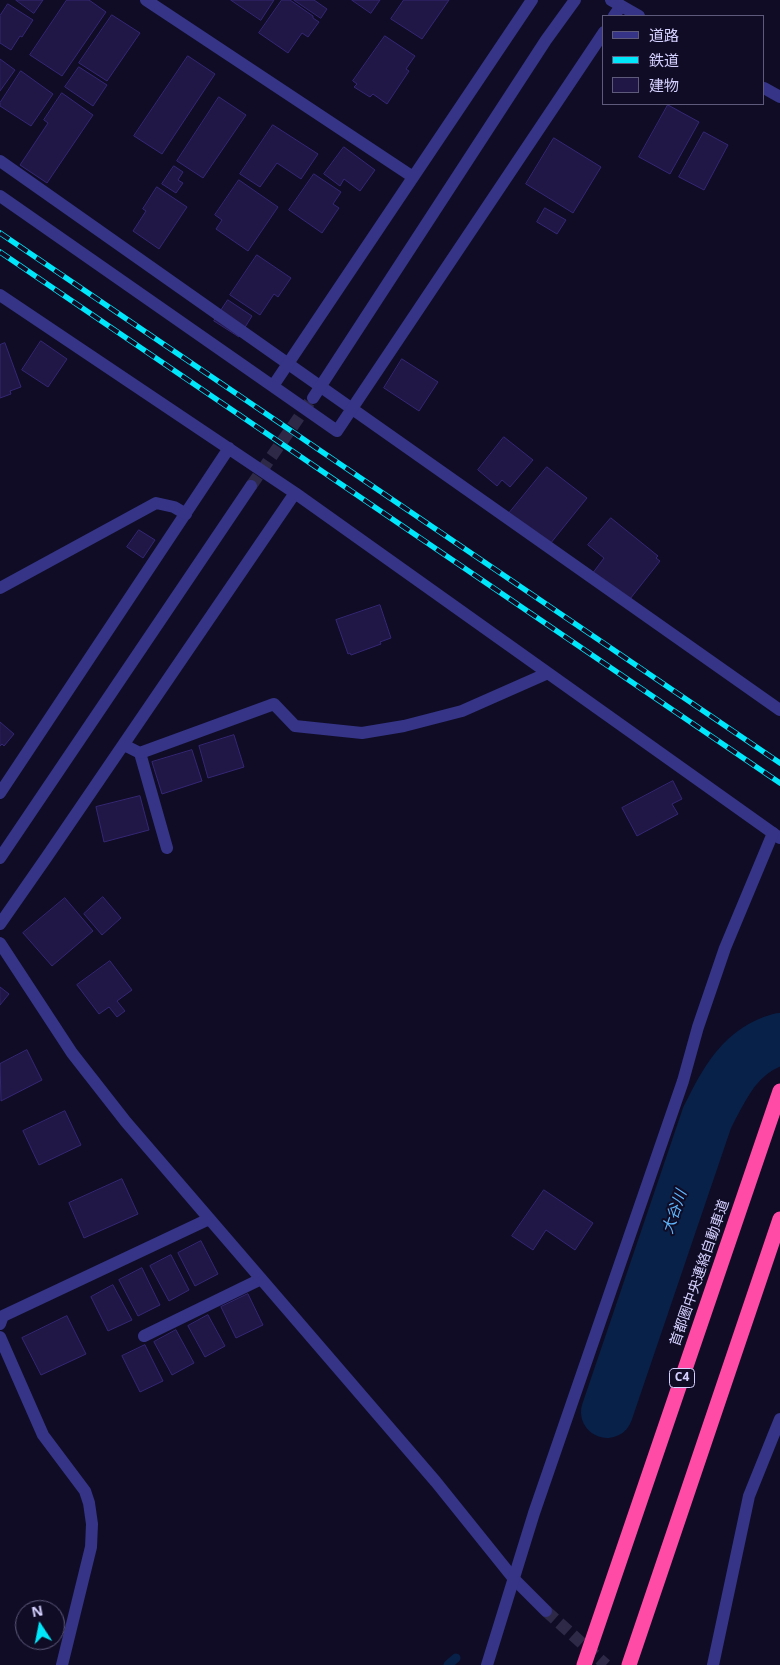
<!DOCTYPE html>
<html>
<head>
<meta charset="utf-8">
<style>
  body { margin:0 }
  #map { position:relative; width:780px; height:1665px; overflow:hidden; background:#100c25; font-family:"Open Sans","Noto Sans JP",sans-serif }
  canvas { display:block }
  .legend { position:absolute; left:602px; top:15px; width:162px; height:90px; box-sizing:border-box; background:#100c25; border:1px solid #5e5a7c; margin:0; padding:6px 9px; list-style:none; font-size:15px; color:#d4d0ff }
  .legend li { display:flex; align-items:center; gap:10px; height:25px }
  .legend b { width:25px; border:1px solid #5e5a7c }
  .north { position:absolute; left:15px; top:1600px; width:50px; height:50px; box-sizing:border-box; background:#100c25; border:1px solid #5e5a7c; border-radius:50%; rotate:349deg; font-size:14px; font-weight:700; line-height:20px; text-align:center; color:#d4d0ff }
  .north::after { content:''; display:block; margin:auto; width:18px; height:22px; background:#00e7fb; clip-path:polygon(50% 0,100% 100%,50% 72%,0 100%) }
</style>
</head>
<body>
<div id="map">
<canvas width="780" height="1665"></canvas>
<ul class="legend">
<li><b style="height:6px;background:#353487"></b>道路</li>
<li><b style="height:6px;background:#00e7fb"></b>鉄道</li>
<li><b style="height:14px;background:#201747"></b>建物</li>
</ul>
<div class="north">N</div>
</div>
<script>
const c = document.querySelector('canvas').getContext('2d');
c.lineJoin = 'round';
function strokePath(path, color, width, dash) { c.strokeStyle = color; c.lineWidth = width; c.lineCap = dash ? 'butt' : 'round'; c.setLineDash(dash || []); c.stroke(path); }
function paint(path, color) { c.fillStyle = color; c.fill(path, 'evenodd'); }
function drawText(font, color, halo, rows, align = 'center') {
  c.font = font + ' "Open Sans","Noto Sans JP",sans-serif'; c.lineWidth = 4; c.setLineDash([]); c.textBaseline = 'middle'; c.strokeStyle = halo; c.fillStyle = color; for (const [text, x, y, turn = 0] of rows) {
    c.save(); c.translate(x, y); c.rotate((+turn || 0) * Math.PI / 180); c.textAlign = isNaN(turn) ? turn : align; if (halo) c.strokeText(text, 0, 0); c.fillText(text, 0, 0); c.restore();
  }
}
strokePath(new Path2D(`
  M448 1665 456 1658`), '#082148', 9);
strokePath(new Path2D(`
  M607 1412 707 1118C724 1084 740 1050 780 1039`), '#082148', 52);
const building = new Path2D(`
  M16 0H43L34 13Z
  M67 0H89L106 12 62 76 30 55Z
  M231 0H274L261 20Z
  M282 0H290L313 16V18L319 22 308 37 302 33 288 53 259 33Z
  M294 0H314L327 9 321 18Z
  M352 0H380L371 13Z
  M404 0H449L422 39 391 19Z
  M8 4 33 20 22 37 20 36 11 50 0 43V16Z
  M112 15 140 33 107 81 79 63Z
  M385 36 415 56 406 69 409 71 387 104 373 94 370 97 354 87 357 84 353 81Z
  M188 56 215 74 162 154 134 136Z
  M0 59 15 70 0 91Z
  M79 67 107 85 93 106 65 87Z
  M21 71 53 94 31 126 0 106V103Z
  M62 93 93 115 47 183 20 165 48 123 44 120Z
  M219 97 246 115 203 178 177 161Z
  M668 105 699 122 670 174 639 157Z
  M273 125 318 154 301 179 277 163 260 187 240 174Z
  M704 132 728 145 704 190 679 177Z
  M554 138 601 167 573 213 526 184Z
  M344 147 375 170 360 191 344 179 340 186 324 174Z
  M174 166 183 172 178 180 183 183 176 193 162 184Z
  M314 174 341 192 333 204 339 208 322 233 289 210Z
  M239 180 278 207 248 251 216 229 222 220 215 215Z
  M157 187 187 207 159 249 133 231 146 211 143 209Z
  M545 208 566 220 557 234 537 222Z
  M257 255 291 278 278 297 274 294 260 315 230 295Z
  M228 300 252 316 239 337 214 321Z
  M41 341 67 359 48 387 22 370Z
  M5 343 21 387 10 391 11 394 0 398V345Z
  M402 359 438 382 419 411 384 388Z
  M504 437 533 460 510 487 502 480 497 486 478 470Z
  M547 467 587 498 546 549 506 517Z
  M611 518 658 556 656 558 660 561 630 599 592 574 604 558 588 545Z
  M139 530 155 540 143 558 127 547Z
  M380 605 391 638 380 642 381 644 351 655 350 653 348 654 336 620Z
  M0 722 14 734 4 746 2 744 0 746Z
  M234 735 244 767 208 778 199 746Z
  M192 750 202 781 162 794 152 762Z
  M673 781 682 799 672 804 678 814 637 836 622 808Z
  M140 796 149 830 104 842 96 807Z
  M103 897 121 918 102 935 84 914Z
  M65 898 93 931 52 966 23 933Z
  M110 961 132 990 117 1001 125 1011 117 1017 109 1007 99 1014 77 985Z
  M0 987 9 994 0 1005Z
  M27 1050 42 1080 1 1101 0 1064Z
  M65 1111 81 1145 39 1165 23 1131Z
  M122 1179 138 1214 84 1238 69 1203Z
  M544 1190 593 1223 575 1250 546 1230 533 1250 512 1236Z
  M201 1241 218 1274 195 1286 178 1253Z
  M171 1255 189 1290 169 1301 150 1266Z
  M142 1268 160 1305 138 1316 119 1280Z
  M113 1285 132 1320 108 1331 91 1297Z
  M248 1294 263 1325 236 1338 221 1307Z
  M208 1315 225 1346 205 1357 188 1326Z
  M67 1316 86 1354 41 1375 22 1338Z
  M176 1330 194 1363 172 1375 154 1342Z
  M145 1345 163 1381 140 1392 122 1356Z`);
paint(building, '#201747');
strokePath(building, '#352775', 1);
strokePath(new Path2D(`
  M546 1611 606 1665`), '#2d2946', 12, [12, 6]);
strokePath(new Path2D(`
  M251 486 311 400`), '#2d2946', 12, [12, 6]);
strokePath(new Path2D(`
  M0 161 780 710
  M140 753 167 848
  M144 1336 261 1279`), '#353487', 12);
strokePath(new Path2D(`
  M146 0 413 177
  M614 16 621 6
  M0 196 337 431 604 32
  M0 295 295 493 46 858 0 924
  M273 386 532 0
  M295 493 780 838
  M124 745 140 753 274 704 295 726 362 733 404 726 462 711 548 673
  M0 793 229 448
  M0 943 72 1053 126 1122 436 1482 514 1579 546 1611
  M0 1324 3 1316 209 1219
  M0 1337 43 1435 85 1491 89 1503 92 1524 91 1547 62 1665
  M713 1665 749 1496 780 1419`), '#353487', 12);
strokePath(new Path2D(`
  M611 0 639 16
  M764 88 780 97
  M313 398 546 40 575 0
  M0 588 156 503 174 507 186 514
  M0 858 251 486
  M487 1665 534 1513 683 1081 698 1027 725 948 773 833`), '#353487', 12);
strokePath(new Path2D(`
  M629 1665 780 1219`), '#ff4ba5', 15);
const rail = new Path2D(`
  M0 233 780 763
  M0 252 780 783`);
strokePath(rail, '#00e7fb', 5.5);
strokePath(rail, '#100c25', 4, [11]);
strokePath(new Path2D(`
  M584 1665 780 1091`), '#ff4ba5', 15);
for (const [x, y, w] of [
  [682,1378,25]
]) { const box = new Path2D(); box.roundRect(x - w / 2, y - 9.5, w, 19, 4); c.fillStyle = '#100c25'; c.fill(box); strokePath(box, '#d4d0ff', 1); }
drawText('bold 12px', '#d4d0ff', null, [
  ["C4",682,1378]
]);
drawText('14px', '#d4d0ff', '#100c25', [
  ["首都圏中央連絡自動車道",700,1273,-71]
]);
drawText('italic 15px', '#5eb7ff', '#100c25', [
  ["大谷川",675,1212,-71]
]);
</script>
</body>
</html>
